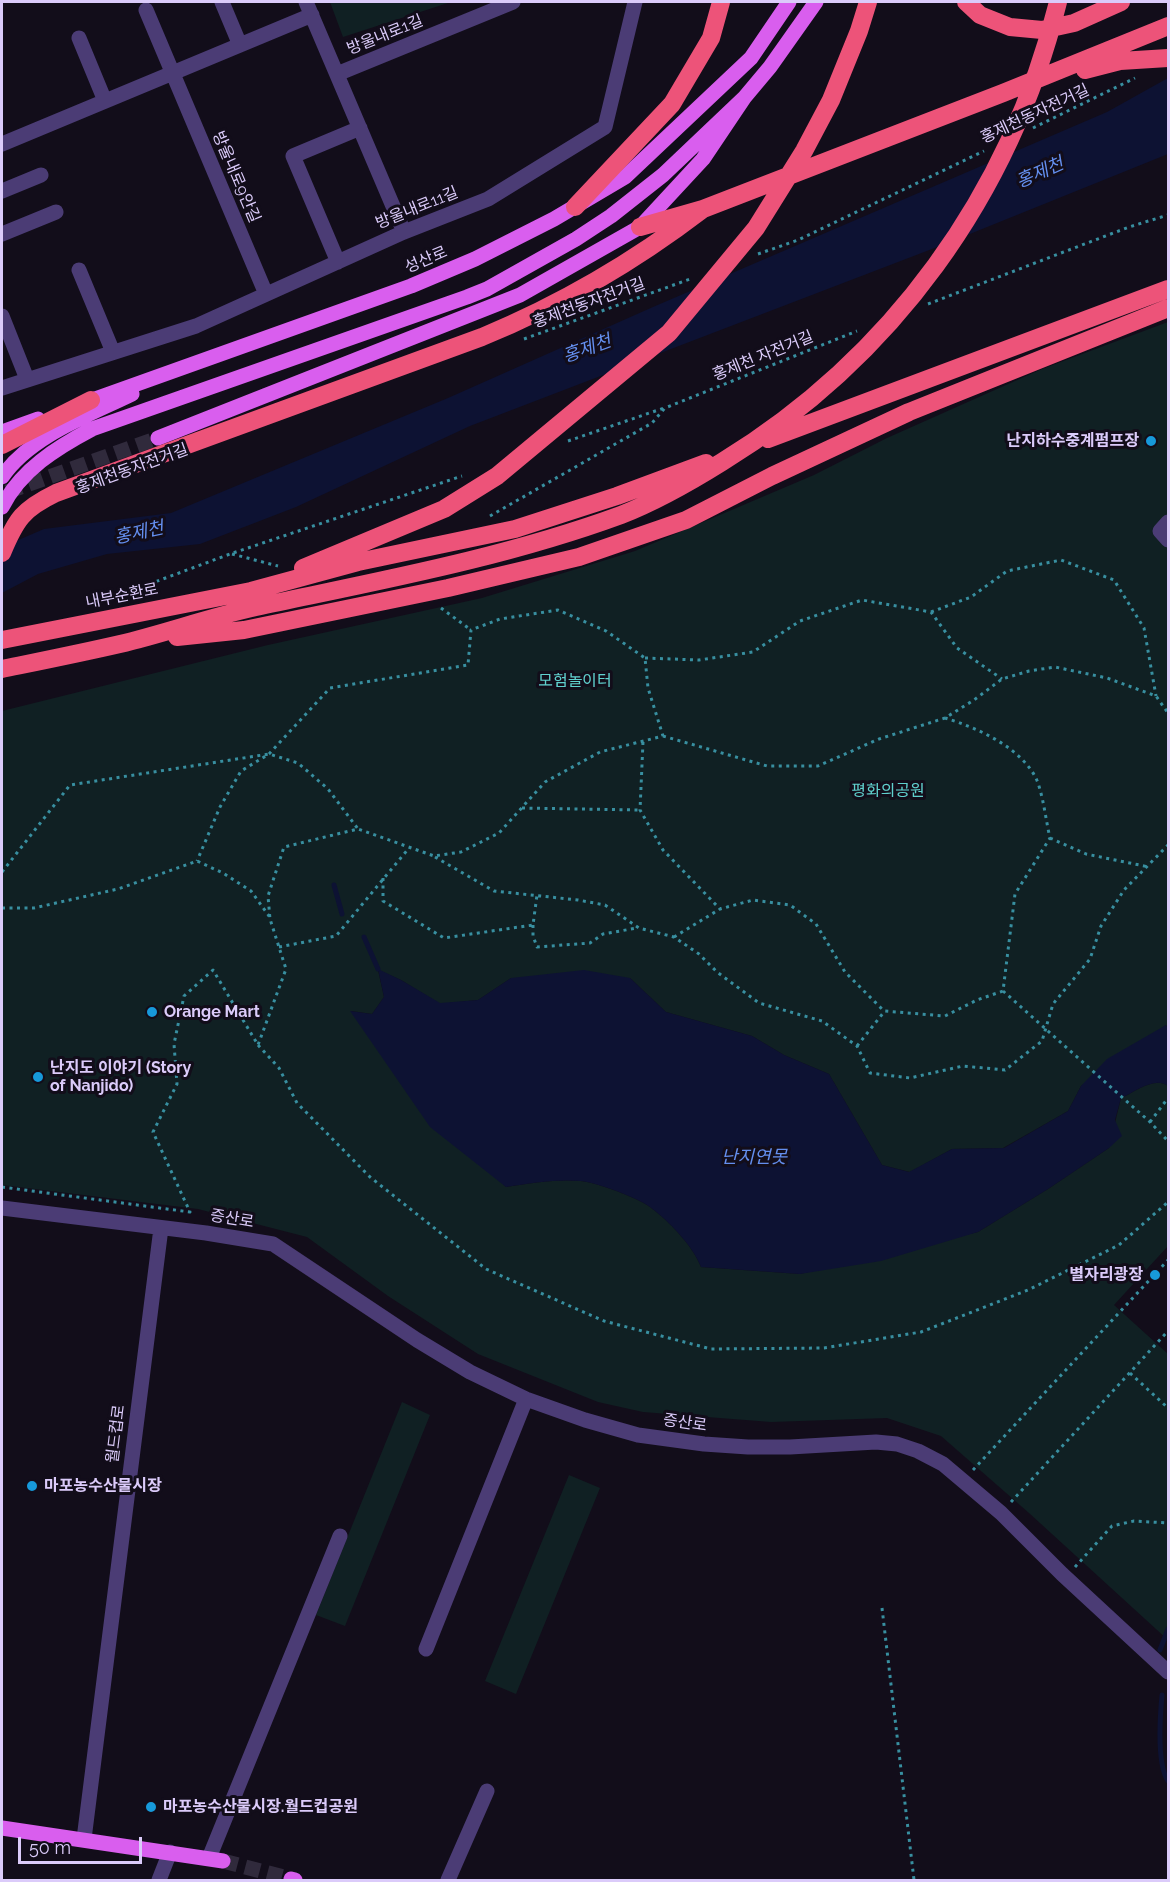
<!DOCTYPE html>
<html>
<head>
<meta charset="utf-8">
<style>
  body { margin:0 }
  #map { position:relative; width:1170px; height:1882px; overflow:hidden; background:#120d1a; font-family:Raleway,sans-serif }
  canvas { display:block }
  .frame { position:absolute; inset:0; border:3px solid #dbcbfa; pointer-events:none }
  .scale { position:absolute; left:18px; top:1837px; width:124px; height:27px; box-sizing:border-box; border:3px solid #dbcbfa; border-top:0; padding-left:8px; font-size:18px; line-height:21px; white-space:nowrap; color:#dbcbfa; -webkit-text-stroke:4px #120d1a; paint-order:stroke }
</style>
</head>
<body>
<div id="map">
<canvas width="1170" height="1882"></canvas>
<div class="frame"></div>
<div class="scale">50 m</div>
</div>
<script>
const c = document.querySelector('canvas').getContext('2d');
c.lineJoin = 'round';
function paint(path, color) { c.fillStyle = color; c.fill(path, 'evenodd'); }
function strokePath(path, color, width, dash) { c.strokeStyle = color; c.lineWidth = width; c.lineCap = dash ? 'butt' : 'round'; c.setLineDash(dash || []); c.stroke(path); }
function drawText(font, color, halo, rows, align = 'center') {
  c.font = font + ' Raleway,"Noto Sans KR",sans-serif'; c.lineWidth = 6; c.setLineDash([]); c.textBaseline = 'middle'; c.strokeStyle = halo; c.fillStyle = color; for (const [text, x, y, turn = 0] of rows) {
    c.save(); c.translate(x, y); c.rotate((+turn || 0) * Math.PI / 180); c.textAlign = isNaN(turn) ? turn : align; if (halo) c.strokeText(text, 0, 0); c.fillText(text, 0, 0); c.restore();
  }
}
paint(new Path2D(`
  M330 2H451L343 37Z
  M1168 322V1029L1166 1025 1081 1086 1068 1111 1003 1148 952 1149 910 1172 882 1165 829 1074 784 1055 752 1036 666 1012 630 978H511L478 1000 440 1004 401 980 378 970 384 997 372 1014 351 1011 506 1187C531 1183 556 1179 581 1181 598 1183 636 1197 650 1207 669 1221 693 1246 701 1267L800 1274 978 1232 1048 1189 1109 1148 1121 1098C1135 1092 1155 1076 1168 1086V1246L1114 1305 1168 1354V1640L1029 1513 941 1436 887 1418 771 1422 643 1412 598 1402 478 1354 388 1296 307 1237 198 1209 2 1185V711L268 645 482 598 635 551 814 475 887 438 1042 369Z
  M402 1402 430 1415 345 1626 316 1615Z
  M569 1475 600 1488 516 1694 485 1681Z`), '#102023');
paint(new Path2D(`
  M1168 78V154L945 244 470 426 296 507 200 544 107 554 38 574 2 593V547L44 529 171 513 448 398 653 307 1107 112Z
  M378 969 401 980 440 1003 478 1000 511 978 584 970 630 978 666 1012 752 1036 784 1055 829 1074 882 1165 909 1172 952 1149 1004 1148 1068 1111 1081 1086 1107 1059 1166 1025 1168 1029V1086C1155 1076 1135 1092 1121 1098L1115 1120 1122 1136 1109 1148 1048 1189 978 1232 881 1261 800 1274 701 1267C693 1246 669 1221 650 1207 636 1197 598 1183 581 1181 556 1179 531 1183 506 1187L430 1127 350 1011 372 1014 384 997Z`), '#0d1233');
strokePath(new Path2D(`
  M334 885 342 914
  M364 937 378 969
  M1160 1650 1168 1629
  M1162 1695C1160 1717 1157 1764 1168 1781`), '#0d1233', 5);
strokePath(new Path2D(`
  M7 492 158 438
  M223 1861 291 1879`), '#302a3c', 15, [15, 8]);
strokePath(new Path2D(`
  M1033 128 1135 78
  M758 254 798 240 984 151
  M928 304 1129 227 1168 215
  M524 339 693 278
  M568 441 664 408
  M490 516 652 423 665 408 857 331
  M232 554 278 566
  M115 599 144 586 230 554 462 476
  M441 608 471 630
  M931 612 971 597 1007 571 1061 560 1114 580 1144 628 1156 696
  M645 658 699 660 753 652 800 621 862 600 931 612 957 648 1002 679
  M663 736 767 766H818L879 739 945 718 974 700 1002 679 1029 671 1055 667 1107 678 1156 696 1168 713
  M643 742 640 810 663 850 720 909 753 900 790 905 816 924 845 972 884 1011 945 1016 977 1000 1003 991 1015 894 1050 838C1046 821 1044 801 1038 783 1025 749 978 728 945 718
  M522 808 640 810
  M1050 838 1086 854 1149 867
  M435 857 494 891 578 900 605 905 639 928 674 937 699 954 717 972 759 1003 822 1021 857 1046 870 1073 910 1078 963 1066 1005 1070 1042 1041 1053 1004 1090 959 1101 926 1124 890 1168 845
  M2 872 70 785 269 754 298 763 328 789 358 829
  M383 878V901L444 938 533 925 537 895
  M2 908H34L118 889 197 861 223 873 251 891 269 916
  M533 925V936L537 947 590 943 603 934 637 928
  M674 937 720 909
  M279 947 336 936 409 848
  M1003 991 1150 1122 1168 1141
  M258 1045 279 1068 297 1103 370 1177 486 1269 604 1321 711 1349 824 1348 921 1332 1028 1290 1119 1245 1168 1202
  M857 1046 884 1012
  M1150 1122 1168 1098
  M2 1187 190 1212 153 1132 177 1084 174 1044 184 996 213 970 258 1045 286 969 270 919 268 896 284 847 358 829 434 856 461 852 499 833 545 782 600 752 663 736 648 688 645 658 606 631 558 610 500 619 471 630 468 665 330 688 269 754 241 771 220 807 197 861
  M1130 1373 1168 1408
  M973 1470 1168 1260
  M1011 1502 1168 1331
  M1075 1567 1112 1526 1134 1521 1168 1523
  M882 1608 914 1880`), '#388fa0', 3, [3, 4.5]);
strokePath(new Path2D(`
  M222 2 240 45
  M306 2 404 232
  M146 10 266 294
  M79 38 105 101
  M337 74 513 2
  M2 144 312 15
  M2 191 41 175
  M2 234 56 212
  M338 262 293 156 360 128
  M79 270 113 352
  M2 316 27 379
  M2 388 196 326 404 232 488 199 605 127 635 2
  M1168 522 1160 531 1168 540
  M2 1208 206 1233 273 1244 417 1340 470 1372 526 1399 585 1420 638 1435 704 1444 748 1447H790L876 1442 897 1444 918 1451 943 1464 1001 1513 1062 1574 1168 1672
  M426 1649 526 1399
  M84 1839 161 1228
  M209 1858 340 1536
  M159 1880 170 1852
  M448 1880 487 1791`), '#4b3c75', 15);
strokePath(new Path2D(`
  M81 404 411 286 475 259 554 219 625 177 751 58 789 2
  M2 432 38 419
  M158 438 520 295 640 227 703 159 744 98 770 67 816 2
  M2 477C30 436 89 415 132 394
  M2 507C21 470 56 448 92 429L467 297 487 289 576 239 611 216 663 175 744 98
  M2 1828 223 1861
  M291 1879 295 1880`), '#d95eee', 15);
strokePath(new Path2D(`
  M966 2 980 15 1010 27 1042 30 1074 23 1121 2
  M1085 70 1120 61 1168 58
  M575 207 672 104 711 38 721 2
  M640 227 703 209 1003 93 1168 26
  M768 439 1168 289
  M2 445 91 400
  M2 553C16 519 23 509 56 493L482 337C562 304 635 261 703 209
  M303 568 444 509 497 476 669 333 756 228 804 151 831 100 859 31 868 2
  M177 637 244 630 448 588 579 557 686 520 772 476 909 412 1168 308
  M2 640 251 591 358 562 515 529 617 496 706 463
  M2 669C41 661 81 653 120 644 166 633 210 617 256 607 378 581 504 558 621 515 657 501 690 482 722 462 892 358 1010 195 1058 2`), '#ed5379', 18);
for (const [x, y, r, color] of [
  [1151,441,6,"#1799da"],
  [152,1012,6,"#1799da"],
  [38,1077,6,"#1799da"],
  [1155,1275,6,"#1799da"],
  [32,1486,6,"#1799da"],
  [151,1807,6,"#1799da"]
]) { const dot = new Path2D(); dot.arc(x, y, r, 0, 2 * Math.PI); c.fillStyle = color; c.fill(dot); strokePath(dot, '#120d1a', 2); }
drawText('16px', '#dbcbfa', '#120d1a', [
  ["방울내로1길",385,35,-22],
  ["홍제천동자전거길",1035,114,-25],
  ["방울내로9안길",236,177,67],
  ["방울내로11길",417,208,-22],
  ["성산로",426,260,-23],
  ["홍제천동자전거길",589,303,-20],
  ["홍제천 자전거길",763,356,-22],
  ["홍제천동자전거길",132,469,-20],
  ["내부순환로",122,596,-11],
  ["증산로",232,1219,9],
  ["증산로",685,1423,8],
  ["월드컵로",116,1434,-83]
]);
drawText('bold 16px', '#dbcbfa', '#120d1a', [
  ["난지하수중계펌프장",1139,441,"right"],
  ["Orange Mart",164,1012],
  ["난지도 이야기 (Story",50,1068],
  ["of Nanjido)",50,1086],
  ["별자리광장",1143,1275,"right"],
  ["마포농수산물시장",44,1486],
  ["마포농수산물시장.월드컵공원",163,1807]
], 'left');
drawText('16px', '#60d0ce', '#120d1a', [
  ["모험놀이터",575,681],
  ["평화의공원",888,791]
]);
drawText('italic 18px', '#648fef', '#120d1a', [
  ["홍제천",1040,173,-24],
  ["홍제천",587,349,-20],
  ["홍제천",139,533,-12],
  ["난지연못",754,1158]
]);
</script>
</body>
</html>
